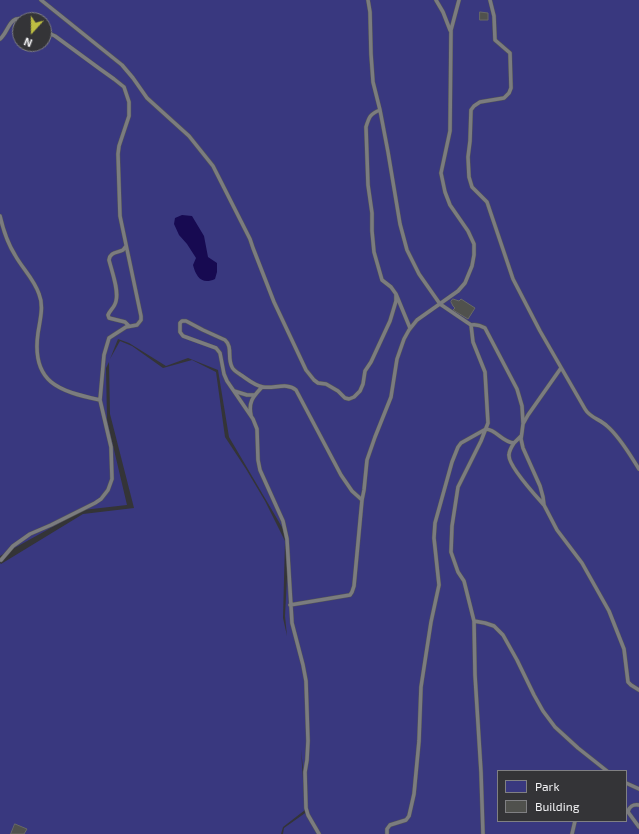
<!DOCTYPE html>
<html>
<head>
<meta charset="utf-8">
<style>
  body { margin:0 }
  #map { position:relative; width:639px; height:834px; overflow:hidden; background:#343437; font-family:"Exo 2",sans-serif }
  canvas { display:block }
  .legend { position:absolute; left:497px; top:770px; width:130px; height:52px; box-sizing:border-box; background:#343437; border:1px solid #808083; margin:0; padding:5px 7px; list-style:none; font-size:12px; color:#f2f2f4 }
  .legend li { display:flex; align-items:center; gap:8px; height:20px }
  .legend b { width:20px; border:1px solid #808083 }
  .north { position:absolute; left:12px; top:12px; width:40px; height:40px; box-sizing:border-box; background:#343437; border:1px solid #808083; border-radius:50%; rotate:201deg; font-size:11px; font-weight:700; line-height:16px; text-align:center; color:#f2f2f4 }
  .north::after { content:''; display:block; margin:auto; width:14px; height:18px; background:#bebe42; clip-path:polygon(50% 0,100% 100%,50% 72%,0 100%) }
</style>
</head>
<body>
<div id="map">
<canvas width="639" height="834"></canvas>
<ul class="legend">
<li><b style="height:11px;background:#39387f"></b>Park</li>
<li><b style="height:11px;background:#50514d"></b>Building</li>
</ul>
<div class="north">N</div>
</div>
<script>
const c = document.querySelector('canvas').getContext('2d');
c.lineJoin = 'round';
function paint(path, color) { c.fillStyle = color; c.fill(path, 'evenodd'); }
function strokePath(path, color, width, dash) { c.strokeStyle = color; c.lineWidth = width; c.lineCap = dash ? 'butt' : 'round'; c.setLineDash(dash || []); c.stroke(path); }
paint(new Path2D(`
  M0 0H639V834H283L284 828 308 811 301 750 305 810 283 827 281 834H0V563L1 564 83 514 134 508 110 414 109 362 106 368 107 420 127 505 83 510 0 556ZM20 20H44V44H20ZM118 339 129 343 166 366 188 358 218 370 229 437 289 539 285 616 287 636 283 618 285 541 265 501 246 469 225 437 216 372 192 360 163 368 132 346 120 341 110 359ZM498 771H626V821H498Z`), '#39387f');
paint(new Path2D(`
  M182 215 192 216 204 236 208 257 217 263V272L215 279C202 285 196 277 193 265L196 258 187 244 179 235 174 224 175 218Z`), '#170a51');
const building = new Path2D(`
  M480 12 488 13V20H480Z
  M453 299 459 301 461 299 475 308 468 319 453 310 455 308 453 306 451 302Z
  M15 824 27 829 24 834H11Z`);
paint(building, '#50514d');
strokePath(building, '#686965', 1);
const service = new Path2D(`
  M41 0 122 65 133 78 147 98 189 136 213 166 250 239 253 248 274 302 306 370 314 380 318 383 326 384 338 391 345 398 349 399 354 397 360 391 363 384 365 371 371 362 390 321 396 301V294
  M368 0 370 12 371 54 373 82 380 110 388 152 400 224 407 250 419 274 440 304 471 325 473 342 485 372 488 423 481 441 458 487 452 526 451 552 458 572 464 581 474 621 475 675 481 772 483 834
  M436 0 443 12 450 30
  M490 0 494 16 495 40 510 53 511 88 509 93 504 98 480 102 474 106 471 110 470 141 468 157 469 177 472 187 487 202 513 279 540 331 585 409C590 418 600 419 607 426 620 437 630 455 639 469
  M0 39C9 32 9 14 24 20
  M380 110C370 114 369 117 366 127L368 185 372 213V231L374 252 382 280 391 287 396 294 410 328
  M0 216C3 229 8 244 15 255 22 268 34 279 39 294 44 306 40 320 38 333 31 383 59 391 100 400
  M126 246 123 250C117 253 110 252 109 260 112 272 119 290 116 301 115 307 110 310 108 315L109 318 125 322 129 326
  M471 325C476 324 480 325 485 328L517 389 522 406 523 423
  M561 368 528 415 523 424 522 432 521 439 523 448 540 486 543 497 544 505 557 530 582 563 609 611 624 649 628 682 631 685 639 690
  M234 391 247 395H254
  M251 415C248 401 254 396 262 387
  M514 443C512 446 509 451 509 455 508 466 536 496 544 505
  M1 560 13 546 30 534 51 525 95 503 101 499 108 490 112 479 111 447 100 400 104 355 109 338 126 327 137 325 141 320V316L120 216 118 154 119 146 129 116V102L124 87 114 79 100 69 55 36 44 31
  M290 605 350 595 352 592 354 586 362 500 364 490 367 460 375 437 391 397 397 359 404 339 409 330 417 320 458 291 465 283 472 266 474 255V244L468 231 450 205 445 192 441 173 450 131 451 30 459 0
  M474 621 485 623 494 626 503 635 517 660 534 695 543 711 555 727 578 748 607 771
  M626 783 639 789
  M639 805C633 804 629 807 628 812L639 827
  M319 834 308 815 306 808 305 772 307 760 308 741 306 681 303 665 292 623 287 539 283 521 260 470 258 460 257 429 253 419 227 381 224 374 220 353 216 348 183 336 180 332V323L182 321H186L203 330 225 340C233 347 227 358 232 367 233 370 238 373 241 375 247 379 255 386 263 387 274 389 287 382 296 390L341 475 352 491 362 500
  M387 834V829L390 825 406 820 409 816 414 794 419 741 421 687 431 622 439 585 434 538 435 523 452 462 458 447 461 443 486 429C497 430 502 442 514 443L521 436
  M572 834 575 821`);
strokePath(service, '#535456', 4.5);
strokePath(service, '#7b7c7f', 3.5);
</script>
</body>
</html>
